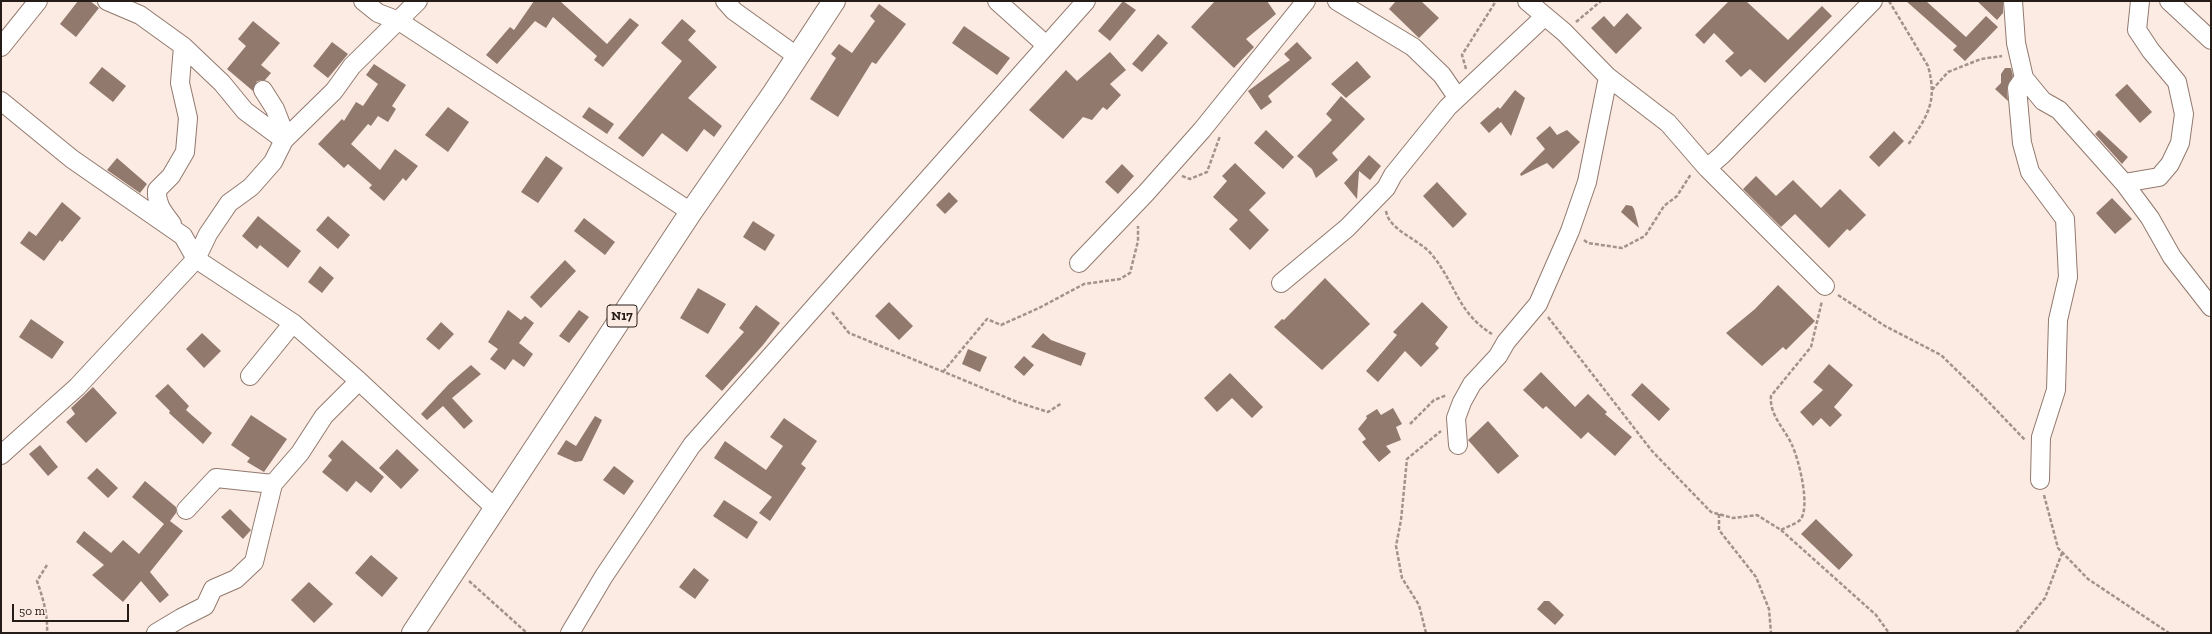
<!DOCTYPE html>
<html>
<head>
<meta charset="utf-8">
<style>
  body { margin:0 }
  #map { position:relative; width:2212px; height:634px; overflow:hidden; background:#fcebe3; font-family:"Zilla Slab",serif }
  canvas { display:block }
  .frame { position:absolute; inset:0; border:2px solid #261c17; pointer-events:none }
  .scale { position:absolute; left:12px; top:604px; width:117px; height:18px; box-sizing:border-box; border:2px solid #261c17; border-top:0; padding-left:5px; font-size:12px; line-height:14px; white-space:nowrap; color:#261c17; -webkit-text-stroke:3px #fcebe3; paint-order:stroke }
</style>
</head>
<body>
<div id="map">
<canvas width="2212" height="634"></canvas>
<div class="frame"></div>
<div class="scale">50 m</div>
</div>
<script>
const c = document.querySelector('canvas').getContext('2d');
c.lineJoin = 'round';
function paint(path, color) { c.fillStyle = color; c.fill(path, 'evenodd'); }
function strokePath(path, color, width, dash) { c.strokeStyle = color; c.lineWidth = width; c.lineCap = dash ? 'butt' : 'round'; c.setLineDash(dash || []); c.stroke(path); }
function drawText(font, color, halo, rows, align = 'center') {
  c.font = font + ' "Zilla Slab",serif'; c.lineWidth = 3.5; c.setLineDash([]); c.textBaseline = 'middle'; c.strokeStyle = halo; c.fillStyle = color; for (const [text, x, y, turn = 0] of rows) {
    c.save(); c.translate(x, y); c.rotate((+turn || 0) * Math.PI / 180); c.textAlign = isNaN(turn) ? turn : align; if (halo) c.strokeText(text, 0, 0); c.fillText(text, 0, 0); c.restore();
  }
}
paint(new Path2D(`
  M78 1H90L99 8 76 37 60 24Z
  M534 1H560L607 44 630 18 639 25 603 67 594 60 597 56 553 17 546 28 535 21 497 64 486 55 510 27 514 30Z
  M1123 1 1136 10 1110 41 1098 31Z
  M1215 1H1267L1276 14 1246 39 1254 47 1234 68 1191 27Z
  M1396 1H1421L1439 18 1419 38 1389 9Z
  M1729 1H1746L1788 40 1822 6 1832 16 1765 83 1750 69 1741 77 1725 61 1734 53 1714 33 1704 44 1695 35Z
  M1906 1H1926L1966 37 1986 16 1998 27 1965 61 1953 50 1957 46Z
  M1977 1H2003V13L1997 20Z
  M879 4 906 24 876 64 872 62 838 117 810 99 836 58 831 54 839 44 852 53 875 21 870 16Z
  M1627 13 1642 28 1616 54 1591 28 1604 16 1614 27Z
  M682 19 696 31 688 40 717 67 688 98 722 126 714 137 704 129 687 152 662 133 643 157 618 138 682 61 661 43Z
  M253 21 280 43 261 65 271 73 265 80 257 81 253 91 227 69 246 46 238 39Z
  M964 26 1010 58 997 75 952 43Z
  M1158 34 1168 43 1142 72 1132 64Z
  M332 42 348 54 328 78 313 66Z
  M1297 42 1312 58 1268 96 1272 102 1261 110 1248 91 1290 60 1284 54Z
  M1110 52 1126 70 1110 84 1121 95 1107 110 1103 107 1092 120 1083 117 1063 139 1029 110 1066 70 1077 81Z
  M1357 61 1371 77 1346 98 1331 84Z
  M374 64 406 85 392 106 396 109 388 122 378 116 371 126 368 124 351 144 380 170 395 149 418 166 406 181 403 178 384 201 369 188 372 185 348 164 344 168 318 144 342 119 344 121 356 102 363 106 378 84 366 75Z
  M102 67 126 86 113 102 89 83Z
  M2005 68H2011L2013 76 2007 88 2008 101 1995 89 2001 83V74Z
  M2127 84 2152 112 2140 123 2115 95Z
  M1515 90 1525 98 1511 136 1501 122 1489 133 1480 123 1498 107 1500 109Z
  M1341 96 1365 119 1332 153 1338 160 1316 178 1312 169 1297 156 1332 120 1326 114Z
  M448 107 469 122 448 152 425 135Z
  M589 107 614 124 607 134 582 117Z
  M1550 126 1557 135 1567 130 1580 142 1553 169 1547 163 1521 176 1520 174 1545 149 1536 138Z
  M1266 130 1294 157 1283 169 1254 143Z
  M2099 130 2128 157 2122 164 2095 134Z
  M1894 131 1904 141 1879 167 1869 157Z
  M1369 155 1381 166 1370 180 1359 171 1357 199 1344 183Z
  M546 156 563 168 538 203 521 192Z
  M117 158 147 184 140 193 107 170Z
  M1235 163 1266 193 1249 210 1269 230 1250 250 1229 229 1238 220 1213 197 1227 181 1222 176Z
  M1122 164 1134 176 1118 194 1105 182Z
  M1756 176 1776 196 1793 180 1821 208 1840 189 1866 215 1850 231 1847 229 1829 248 1795 214 1781 227 1743 189Z
  M1437 182 1467 214 1453 228 1423 196Z
  M949 192 958 201 945 214 936 205Z
  M2112 198 2132 219 2115 234 2096 213Z
  M62 202 81 218 62 242 60 240 44 261 20 243 29 231 36 236Z
  M1626 205 1632 206 1634 209 1639 228 1621 212Z
  M258 216 301 251 288 268 260 245 257 249 242 236Z
  M328 216 350 235 338 249 316 230Z
  M584 218 615 242 605 255 574 231Z
  M753 221 775 235 765 251 743 237Z
  M565 260 576 271 541 308 530 297Z
  M320 266 334 278 322 293 308 282Z
  M1325 278 1370 324 1322 370 1274 327 1282 319 1284 320Z
  M1778 285 1815 321 1786 350 1783 347 1762 366 1726 333 1755 309Z
  M698 288 726 304 708 334 680 318Z
  M889 302 913 326 899 340 875 316Z
  M1422 302 1448 327 1435 344 1439 348 1421 367 1405 351 1378 382 1366 371 1397 335 1393 332Z
  M756 305 780 323 763 345 722 391 705 376 744 332 739 328Z
  M508 310 521 320 525 316 534 323 519 343 533 354 524 367 513 359 505 370 490 359 498 349 488 342Z
  M579 310 589 317 569 343 559 336Z
  M31 319 64 342 52 359 19 337Z
  M441 322 454 334 439 350 426 339Z
  M202 333 221 351 204 368 186 349Z
  M1043 333 1051 340 1086 353 1081 366 1031 347Z
  M968 349 987 357 980 372 962 364Z
  M1024 356 1034 365 1024 376 1014 367Z
  M1829 364 1853 385 1834 407 1842 415 1830 427 1821 418 1813 426 1800 412 1823 390 1813 382Z
  M471 365 481 374 452 398 473 421 464 429 443 406 427 420 421 414 449 384Z
  M1541 372 1575 407 1588 394 1607 412 1605 414 1632 437 1615 456 1588 432 1581 439 1546 406 1543 409 1523 390Z
  M1230 373 1263 407 1252 418 1232 398 1217 412 1204 398Z
  M1642 383 1670 409 1659 421 1631 395Z
  M168 384 189 406 186 410 212 433 203 444 169 413 170 411 155 396Z
  M93 387 117 413 86 443 66 422 75 414 71 408Z
  M1393 408 1402 424 1396 427 1401 440 1386 446 1391 452 1379 462 1362 442 1366 439 1358 429 1367 418 1366 416 1377 409 1381 415Z
  M251 415 287 439 264 472 247 462 250 458 231 445Z
  M595 416 602 420 582 461 575 462 557 454 566 440 576 446Z
  M784 418 817 441 801 464 806 468 770 521 759 513 772 497 714 458 725 441 766 470 783 446 770 437Z
  M1488 421 1519 456 1498 474 1468 440Z
  M342 440 384 477 371 493 356 481 347 492 322 472 332 460 328 456Z
  M40 445 58 467 48 476 29 454Z
  M397 449 419 470 401 489 379 468Z
  M614 466 634 481 624 495 603 480Z
  M97 468 118 488 108 498 87 478Z
  M145 481 176 507V513L170 521 183 531 150 572 169 595 160 603 141 581 123 602 92 575 104 565 76 542 84 531 111 553 123 540 139 554 164 524 132 497Z
  M724 500 758 522 747 539 713 516Z
  M230 509 251 530 243 539 221 517Z
  M1816 519 1853 555 1839 570 1801 534Z
  M371 555 398 578 382 597 355 573Z
  M694 568 709 580 695 599 679 587Z
  M309 582 333 604 314 623 291 600Z
  M1544 601H1549L1564 615 1555 625 1537 609Z`), '#91796d');
const minor = new Path2D(`
  M107 1 140 15 183 46 222 83 245 111 284 140 334 91 352 66 418 1
  M363 1 378 13 399 21 691 212
  M725 1 734 11 798 57
  M997 1 1046 45
  M1337 1 1413 47 1442 75 1457 97
  M1527 1 1564 32 1608 77 1668 123 1707 168 1825 286
  M2013 1 2016 43 2024 78 2043 101 2059 110 2124 183 2150 218 2172 257 2211 307
  M2169 1 2211 40
  M1 47 38 1
  M2024 78 2017 88 2022 143 2030 172 2065 219 2068 277 2058 320 2056 390 2041 437 2040 480
  M1 101 72 159 183 236 196 259 293 323 359 381 495 508
  M1707 168 1722 155 1873 1
  M2124 183 2159 177 2170 164 2180 143 2184 114 2177 82 2151 51 2137 30 2140 1
  M172 224C164 213 156 205 157 190L171 176 185 152 188 118 180 83 183 46
  M1079 263 1146 193 1202 130 1306 1
  M1281 283 1347 228 1386 188 1393 175 1448 107 1544 17
  M250 376 293 323
  M1458 445 1456 418 1462 402 1472 384 1498 356 1506 342 1538 304 1570 231 1587 182 1608 77
  M1 455 77 387 196 259 208 234 229 203 251 187 273 162 284 140 282 127 275 109 263 90
  M186 510 216 478 273 484 300 453 324 416 359 381
  M156 633 181 618 205 606 213 589 236 579 254 562 273 484
  M570 633 604 576 692 445 1086 1`);
const major = new Path2D(`
  M413 633 691 212 773 94 834 1`);
strokePath(minor, '#91796d', 20);
strokePath(major, '#91796d', 24);
strokePath(new Path2D(`
  M1889 1 1928 66C1938 103 1927 116 1908 145
  M1576 22 1601 1
  M1466 69 1462 55 1496 1
  M1932 90 1948 72 1981 59 2002 56
  M1182 176 1190 179 1207 172 1220 136
  M1386 211C1389 231 1420 239 1433 256 1456 285 1458 313 1492 334
  M1584 240 1588 243 1622 248 1645 236 1664 206 1677 196 1691 174
  M1838 295 1885 326 1941 355 1980 393 2025 440
  M832 312 849 333 1017 402 1048 412 1062 403
  M1548 317 1652 451 1711 512 1733 518 1757 515 1781 530C1786 527 1796 524 1800 520 1811 508 1799 460 1792 445 1785 429 1769 415 1771 396L1811 347 1822 301
  M943 372 987 319 1001 325 1039 308 1084 284 1120 279 1130 273 1138 241V226
  M1410 424 1434 400 1447 395
  M2044 495 2058 548 2088 579 2169 633
  M1719 514V530L1756 577 1769 609 1771 633
  M1781 530 1876 615 1889 633
  M47 565 37 581C43 598 48 615 47 633
  M469 581 527 633
  M1426 633 1419 605 1402 578 1396 546 1401 520 1407 459 1441 431
  M2016 633 2045 598 2062 553`), '#a1938c', 2.5, [4, 2]);
strokePath(minor, '#fff', 18);
strokePath(major, '#fff', 22);
for (const [x, y, w] of [
  [622,316,30]
]) { const box = new Path2D(); box.roundRect(x - w / 2, y - 11, w, 22, 3); c.fillStyle = '#fcebe3'; c.fill(box); strokePath(box, '#261c17', 1); }
drawText('bold 13px', '#261c17', null, [
  ["N17",622,316]
]);
</script>
</body>
</html>
